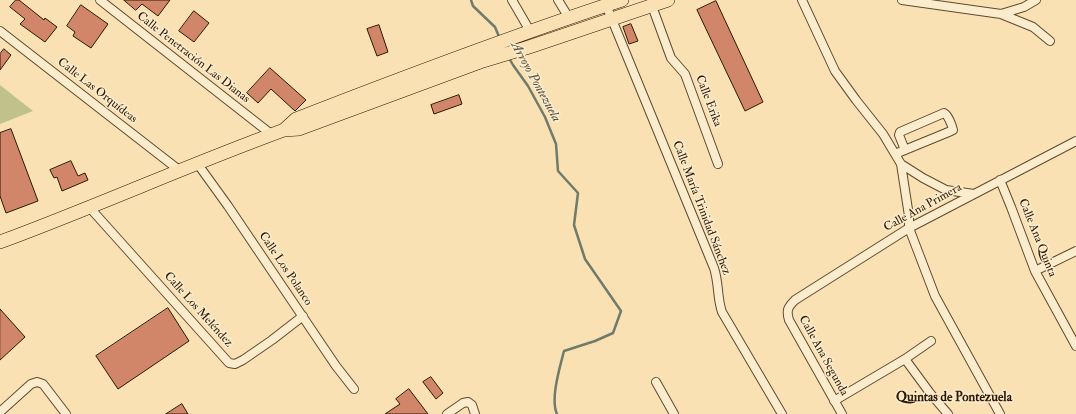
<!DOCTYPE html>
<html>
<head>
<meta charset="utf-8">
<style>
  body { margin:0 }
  canvas { display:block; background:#fae1b3 }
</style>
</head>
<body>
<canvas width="1076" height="414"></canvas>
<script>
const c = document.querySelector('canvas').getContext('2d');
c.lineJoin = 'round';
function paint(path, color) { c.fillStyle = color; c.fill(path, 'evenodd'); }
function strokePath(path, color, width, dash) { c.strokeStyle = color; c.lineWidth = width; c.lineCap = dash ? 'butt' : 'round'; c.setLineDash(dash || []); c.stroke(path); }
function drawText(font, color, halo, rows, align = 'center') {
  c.font = font + ' "IM FELL Double Pica",serif'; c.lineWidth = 3; c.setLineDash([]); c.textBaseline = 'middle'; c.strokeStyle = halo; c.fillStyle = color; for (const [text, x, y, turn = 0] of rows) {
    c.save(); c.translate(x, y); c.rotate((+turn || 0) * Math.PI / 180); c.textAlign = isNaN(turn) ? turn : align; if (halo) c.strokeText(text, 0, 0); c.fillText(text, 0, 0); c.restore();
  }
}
paint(new Path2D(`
  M0 85 33 111 0 124Z`), '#bfc28b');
strokePath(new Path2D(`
  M471 0 473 6 495 27 500 39
  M509 58 513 65 528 86 545 117 556 144 558 171 578 193 574 225 585 259 621 311 613 333 595 341 564 351C560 367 550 399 557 414`), '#707b6a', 2.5);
const building = new Path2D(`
  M16 0H19L44 20 45 18 57 27 45 42 20 24 25 19 10 7Z
  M124 0H170L158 16 142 4 136 10Z
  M716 1 763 102 745 111 697 10Z
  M81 5 108 24 91 48 73 36 75 32 67 26Z
  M194 11 209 23 194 42 179 31Z
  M631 24 638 41 629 44 623 27Z
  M379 25 388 52 377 56 367 29Z
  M4 49 11 55 0 70V54Z
  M270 68 306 100 295 111 271 89 258 103 247 93Z
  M459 95 462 104 434 114 431 105Z
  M11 129 38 201 6 213 0 196V133Z
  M71 161 78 176 85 173 88 180 62 191 57 177 54 178 50 170Z
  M168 308 189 341 118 389 96 356Z
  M0 309 25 337 0 360Z
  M431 377 443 393 436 399 423 382Z
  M409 389 428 414H385L400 404 396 399Z
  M182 404 188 414H166Z`);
paint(building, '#d28669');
strokePath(building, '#2a1802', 1);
const minor = new Path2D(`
  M100 0 271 134
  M512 0 530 31
  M558 0 569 18
  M802 0 835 71 856 100 883 134 901 164 909 216V228L935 296 1000 414
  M902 0 1001 14 1024 7 1036 0
  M606 5 714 268C719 283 717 298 722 312L782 414
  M652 6 671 58 685 74 718 164
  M1001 14 1033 27 1050 41
  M0 31 179 170
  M895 154 951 131 953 130C952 125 948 115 944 113L900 132 899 135 905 150
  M197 163 228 206 336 366 354 389
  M901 164 923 178 946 190 974 194
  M1000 180 1011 207 1035 271 1076 346
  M90 208 229 363 235 364 243 360 272 340 303 316
  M1035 271 1076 251
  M905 359 930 393 948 414
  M656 382 674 414
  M834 401 905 359 931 341
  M0 412 31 384 37 382 43 384 66 414
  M447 414 463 403 468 402 472 405 475 414
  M842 414 789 320C786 310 788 307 795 300L909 228 1076 141`);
const primary = new Path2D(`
  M284 130 296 119C404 77 512 36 622 0
  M0 242C95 207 188 165 284 130L299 129 483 61 529 47 668 0`);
strokePath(minor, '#5e4a2e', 10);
strokePath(primary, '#2a1802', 14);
strokePath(minor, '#fcecce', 8);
strokePath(primary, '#fae1b3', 13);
drawText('12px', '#2a1802', '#fcecce', [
  ["Calle Penetración Las Dianas",193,58,38],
  ["Calle Las Orquídeas",97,91,38],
  ["Calle Erika",708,101,69],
  ["Calle María Trinidad Sánchez",701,208,69],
  ["Calle Ana Primera",923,208,-29],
  ["Calle Ana Quinta",1037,238,68],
  ["Calle Los Polanco",285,269,56],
  ["Calle Los Meléndez",198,310,48],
  ["Calle Ana Segunda",823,356,61]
]);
drawText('italic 13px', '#53523f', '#fcecce', [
  ["Arroyo Pontezuela",535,82,61]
]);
drawText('bold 13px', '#2a1802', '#fcecce', [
  ["Quintas de Pontezuela",954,398]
]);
</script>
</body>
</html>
